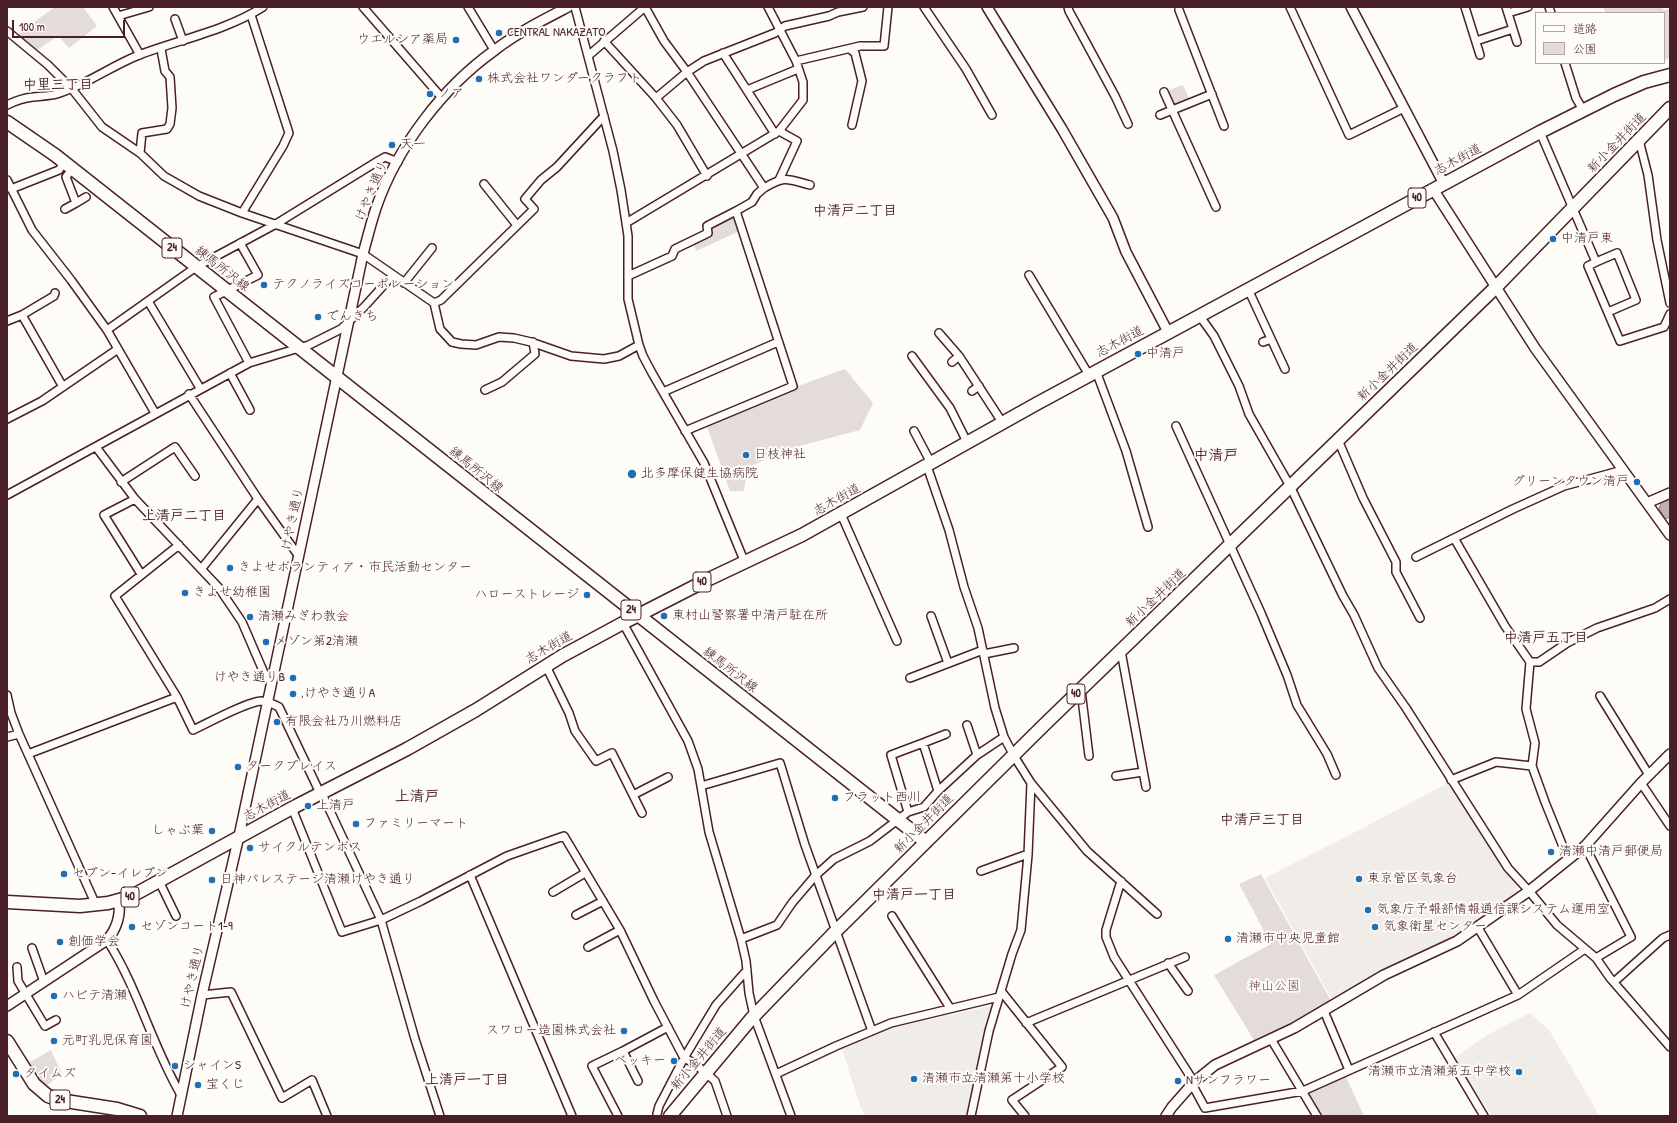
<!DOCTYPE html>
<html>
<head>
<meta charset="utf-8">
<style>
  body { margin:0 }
  #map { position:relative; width:1677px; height:1123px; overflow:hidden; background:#fdfcf7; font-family:"Patrick Hand","Klee One",sans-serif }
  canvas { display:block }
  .frame { position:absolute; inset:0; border:8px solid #4a1f2b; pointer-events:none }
  .legend { position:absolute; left:1535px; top:12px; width:130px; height:52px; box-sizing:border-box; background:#fdfcf7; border:1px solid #b5a4a5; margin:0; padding:5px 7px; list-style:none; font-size:12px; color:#4a1f2b }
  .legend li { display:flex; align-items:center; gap:8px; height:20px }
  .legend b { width:20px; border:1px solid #b5a4a5 }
  .scale { position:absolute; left:12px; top:20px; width:113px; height:18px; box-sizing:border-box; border:2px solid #4a1f2b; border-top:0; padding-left:5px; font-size:12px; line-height:14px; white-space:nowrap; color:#4a1f2b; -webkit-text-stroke:3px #fdfcf7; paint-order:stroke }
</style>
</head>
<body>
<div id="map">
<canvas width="1677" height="1123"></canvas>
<div class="frame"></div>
<ul class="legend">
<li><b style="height:5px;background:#fdfcf7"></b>道路</li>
<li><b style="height:11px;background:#e3dcda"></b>公園</li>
</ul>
<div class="scale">100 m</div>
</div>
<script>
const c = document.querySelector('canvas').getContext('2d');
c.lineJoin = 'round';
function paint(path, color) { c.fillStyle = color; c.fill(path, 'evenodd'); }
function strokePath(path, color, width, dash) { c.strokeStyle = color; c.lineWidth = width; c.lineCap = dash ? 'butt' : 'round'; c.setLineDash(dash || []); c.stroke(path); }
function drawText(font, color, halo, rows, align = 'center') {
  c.font = font + ' "Patrick Hand","Klee One",sans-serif'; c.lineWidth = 4; c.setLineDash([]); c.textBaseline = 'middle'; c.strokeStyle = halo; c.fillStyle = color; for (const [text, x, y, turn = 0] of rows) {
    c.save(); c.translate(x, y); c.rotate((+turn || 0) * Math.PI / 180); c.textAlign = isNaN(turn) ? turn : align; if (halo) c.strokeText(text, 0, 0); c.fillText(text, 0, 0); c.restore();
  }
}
paint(new Path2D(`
  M1448 783 1462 803 1501 865 1516 883 1518 893 1448 939 1388 967 1332 1000 1265 878 1361 829Z
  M991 1006 994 1009 969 1116H865L861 1108 842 1049 895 1027Z
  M1530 1013 1549 1030 1593 1104 1598 1116H1492L1454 1058 1489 1034Z`), '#f0ece8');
paint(new Path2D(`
  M55 7H58L57 8 83 7 97 26 69 48 58 36 36 51 18 35 35 25 36 24 34 22Z
  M1603 7H1662L1664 10 1668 9 1670 12V58L1664 60V13H1606Z
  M1183 85 1191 103 1172 110 1164 92Z
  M736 211 742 230 696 251 693 241 708 233 707 226Z
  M845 369 873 403 860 430 788 449 747 468 744 491H730L706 424 795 387Z
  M1261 874 1331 1001 1292 1023 1254 1040 1214 975 1271 944 1239 884Z
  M51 1050 62 1074 42 1089 25 1065Z
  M1345 1075 1364 1116H1319L1306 1092Z`), '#e3dcda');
const water = new Path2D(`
  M1670 500V517L1666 519 1659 509 1661 503Z`);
paint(water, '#c0b1b1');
strokePath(water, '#91777b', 1);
const minor = new Path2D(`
  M113 7 140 55
  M363 7 442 98
  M468 7 494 50
  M575 7 613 151 621 190 628 236V299L639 345 643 356 652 373 704 463 745 563
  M645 7 664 41 687 72 764 188 757 194 752 202 736 211 793 386 685 431
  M924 7 966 69 992 115
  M1068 7 1069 11 1115 96 1128 124
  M1290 7 1349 135 1404 108
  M1465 7 1480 55
  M1506 7 1517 42
  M1549 7 1551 13
  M1179 10 1224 126
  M1508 13 1528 7
  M118 16 149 7
  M175 19 183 41
  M7 31 48 65 72 89 102 127 140 153 164 176 199 196 242 213 363 254 434 303 440 329 452 342 461 344 476 345 499 337 514 338 531 342 571 356 604 359 619 356 639 345
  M604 41 656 98 677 125 707 176
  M1476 41 1513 29
  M850 49 855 53 862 81 852 125
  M723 53 775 134
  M588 56 645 7
  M796 61 860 46H884L888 7
  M1565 63 1576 98 1583 110
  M747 90 798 69
  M1164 92 1216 207
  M656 98 687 72 704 61 775 33 785 26 829 16 838 12 863 7
  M7 105C15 101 24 98 33 97 41 96 50 96 57 94 86 85 111 66 139 55 181 39 225 31 263 7
  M1160 115 1212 94
  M1540 132 1596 262 1617 253 1636 300 1608 312
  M1639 140 1648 175 1657 240 1670 303
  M140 153 142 133 167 129 170 124 172 108 170 77 165 71 161 49
  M72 169 66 177 76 203 86 197
  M7 180 32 230 71 280 107 330 155 413
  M779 180 797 141 779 131
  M484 184 516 224
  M764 188C786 175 787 179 810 185
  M11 189 59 170 64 163
  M65 209 76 203
  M242 213 283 146 289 133 251 15
  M626 223 779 131 803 100V82L796 61 768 7
  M240 243 258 275 214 297 249 363
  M1596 262 1588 266 1620 341 1664 327 1670 314
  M1029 275 1089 375
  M628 276 672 256 675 249 708 233 707 226 736 211
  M404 283 432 248
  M1248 289 1285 369
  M148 301 200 388
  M434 303 441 300 534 209 525 199 541 180 557 167 604 116
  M22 315 63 387
  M1199 315 1214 336 1239 386 1249 414 1290 486 1343 596 1354 615 1378 668 1406 708 1508 868 1529 891 1557 925 1596 958 1610 978 1670 1047
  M7 321 22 315 54 296 55 293
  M107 330 196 267 276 224 378 161 385 157 398 162
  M939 333 959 356 1002 422
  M1263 342 1271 339
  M912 356 950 408 967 442
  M952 362 959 356
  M1096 371 1126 451 1148 527
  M230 373 250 410
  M485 390 502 382 535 354 533 342
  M972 391 979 386
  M663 392 778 342
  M189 394 258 499 298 555
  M7 419 42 401 118 349
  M1176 426 1261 613 1287 675 1297 705 1327 754 1336 775
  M914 431 931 463
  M1338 440 1363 498 1396 562V572L1420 618
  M96 447 135 499 219 588 242 622 264 673 271 681
  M927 466 949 530 964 587 978 628 995 708 1004 737 1014 756 1031 783 1087 851 1157 914
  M121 482 175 447 195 476
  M7 495 249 363 309 345 341 329 364 307 393 275
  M135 499 104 515 141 574
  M841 514 897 641
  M1454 538 1505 626 1530 662H1539L1567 643 1597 628 1655 608 1670 599
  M179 545 115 596 177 697 193 730C208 723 246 702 261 701 267 701 273 704 279 707L320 793 324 798 381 920 415 1039 440 1116
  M1416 557 1513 509 1564 486 1623 470
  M202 568 258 499
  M931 616 948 663
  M623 623 688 741 698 769 709 832 741 939 746 961 749 993 754 1016 791 1116
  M1121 651 1146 787
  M984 654 1014 648
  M1530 662 1526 709 1535 743 1532 766 1545 802 1568 859
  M546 666 569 713 575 731 596 761 612 753 642 813
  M910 678 983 650
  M1081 690 1089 756
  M7 695 11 713 19 734 96 905
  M1600 696 1649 775
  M967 725 977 755
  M7 737 19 734
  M923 743 946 734
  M28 754 177 697
  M1116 776 1143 772
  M1451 780 1496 762 1532 766
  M1641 783 1670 826
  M701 786 780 763 805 845 872 1031
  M633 795 668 777
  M292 808 342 932 381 920 421 901 507 856 564 836 620 930 654 1001 684 1058 694 1063 715 1081 727 1116
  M908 812 891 755 923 743 938 791
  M1585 846 1631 937 1596 958
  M981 871 1028 854
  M470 875 572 1116
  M159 881 176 916
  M1121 881 1106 930V937L1114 957 1194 1082
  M553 892 585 873
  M576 915 603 901
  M892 916 950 1008
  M1477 926 1518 995
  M741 939 777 925 792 903 815 876 834 859 870 841 908 812 924 807 938 791 977 755 1004 737
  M107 940C138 988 152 1046 181 1095
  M588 947 620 930
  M32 948 44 982
  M1168 963 1188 991
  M17 967 18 981 45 1026 56 1020
  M1614 982 1663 938 1670 935
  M1001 991 1062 1067 1012 1100 1025 1116
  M202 995 231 992 282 1098 312 1080 327 1116
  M1324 1011 1349 1070
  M1026 1023 1185 957
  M1434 1032 1484 1116
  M1271 1039 1317 1116
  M623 1051 638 1081
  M776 1074 836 1046 891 1023 999 997
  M1192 1084 1205 1108 1303 1091 1518 995 1585 949
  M618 1116 592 1066 623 1051 668 1027
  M657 1116V1114L659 1106 684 1058 716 1005 747 970
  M971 1116 989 1031 1012 954 1021 930 1028 855 1031 783`);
const tertiary = new Path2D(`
  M987 7 1062 129 1113 218 1126 252 1168 332
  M1351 7 1444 184
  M1433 189 1535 348 1670 535
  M1647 503 1670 493
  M7 1006 107 940C116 930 122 914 118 900
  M177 1116 202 995 239 836 363 254C367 239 371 223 376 208 397 147 443 87 495 50 517 33 543 20 568 7
  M1166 1116 1172 1107 1194 1082 1215 1065 1294 1028 1384 975 1457 941 1529 891 1585 846 1641 783 1670 754`);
const primary = new Path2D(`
  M7 122 55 155 926 842
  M7 902 80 906 108 903 130 897 292 808 407 749 476 710 562 656 623 623 709 579 802 535 1038 403 1540 132 1614 95 1644 82 1670 75
  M7 1041 34 1084 48 1096 59 1100 117 1109 140 1116
  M670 1116 751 1019 836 931 1044 725 1496 287 1670 108`);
strokePath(minor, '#4a1f2b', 10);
strokePath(tertiary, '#4a1f2b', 12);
strokePath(primary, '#4a1f2b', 15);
strokePath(minor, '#fdfcf7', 7);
strokePath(tertiary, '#fdfcf7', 9);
strokePath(primary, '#fdfcf7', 12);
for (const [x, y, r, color] of [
  [499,33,4,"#1f6fb2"],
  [456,40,4,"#1f6fb2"],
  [479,79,4,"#1f6fb2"],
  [430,94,4,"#1f6fb2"],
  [392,145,4,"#1f6fb2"],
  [1553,239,4,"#1f6fb2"],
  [264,285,4,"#1f6fb2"],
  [318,317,4,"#1f6fb2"],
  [1138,354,4,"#1f6fb2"],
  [746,455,4,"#1f6fb2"],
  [632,474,5,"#1f6fb2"],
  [1637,482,4,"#1f6fb2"],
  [230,568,4,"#1f6fb2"],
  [185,593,4,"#1f6fb2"],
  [587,595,4,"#1f6fb2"],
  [664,616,4,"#1f6fb2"],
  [250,617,4,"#1f6fb2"],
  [266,642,4,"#1f6fb2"],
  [293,678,4,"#1f6fb2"],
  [293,694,4,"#1f6fb2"],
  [277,722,4,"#1f6fb2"],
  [238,767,4,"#1f6fb2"],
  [835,798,4,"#1f6fb2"],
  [308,806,4,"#1f6fb2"],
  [356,824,4,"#1f6fb2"],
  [212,831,4,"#1f6fb2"],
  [250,848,4,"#1f6fb2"],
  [1551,852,4,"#1f6fb2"],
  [64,874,4,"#1f6fb2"],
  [1359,879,4,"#1f6fb2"],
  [212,880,4,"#1f6fb2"],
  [1368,910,4,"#1f6fb2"],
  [132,927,4,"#1f6fb2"],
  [1375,927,4,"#1f6fb2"],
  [1228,939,4,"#1f6fb2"],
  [60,942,4,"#1f6fb2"],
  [54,996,4,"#1f6fb2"],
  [624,1031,4,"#1f6fb2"],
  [54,1041,4,"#1f6fb2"],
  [674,1061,4,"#1f6fb2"],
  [175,1066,4,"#1f6fb2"],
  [1519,1072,4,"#1f6fb2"],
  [16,1074,4,"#1f6fb2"],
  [914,1079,4,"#1f6fb2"],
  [1178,1081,4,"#1f6fb2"],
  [198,1085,4,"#1f6fb2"]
]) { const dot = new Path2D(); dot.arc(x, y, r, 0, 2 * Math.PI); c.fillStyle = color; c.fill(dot); strokePath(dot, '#fdfcf7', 1.5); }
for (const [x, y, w] of [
  [1417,198,18],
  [172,248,20],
  [702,582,18],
  [631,610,20],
  [1076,694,18],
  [130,897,18],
  [60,1100,20]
]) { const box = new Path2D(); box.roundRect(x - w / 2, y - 10, w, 20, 3); c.fillStyle = '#fdfcf7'; c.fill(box); strokePath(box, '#4a1f2b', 1); }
drawText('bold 12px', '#4a1f2b', null, [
  ["40",1417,198],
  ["24",172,248],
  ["40",702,582],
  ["24",631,610],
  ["40",1076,694],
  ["40",130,897],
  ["24",60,1100]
]);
drawText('13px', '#4a1f2b', '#fdfcf7', [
  ["CENTRAL NAKAZATO",507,33],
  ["ウエルシア薬局",448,40,"right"],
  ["株式会社ワンダークラフト",487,79],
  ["ノア",438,94],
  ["天一",400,145],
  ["中清戸東",1561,239],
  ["テクノライズコーポレーション",272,285],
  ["でんきち",326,317],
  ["中清戸",1146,354],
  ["日枝神社",754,455],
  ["北多摩保健生協病院",641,474],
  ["グリーンタウン清戸",1629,482,"right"],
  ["きよせボランティア・市民活動センター",238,568],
  ["きよせ幼稚園",193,593],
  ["ハローストレージ",579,595,"right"],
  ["東村山警察署中清戸駐在所",672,616],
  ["清瀬みぎわ教会",258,617],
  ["メゾン第2清瀬",274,642],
  ["けやき通りB",285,678,"right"],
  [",けやき通りA",301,694],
  ["有限会社乃川燃料店",285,722],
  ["タークプレイス",246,767],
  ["フラット西川",843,798],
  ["上清戸",316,806],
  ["ファミリーマート",364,824],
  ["しゃぶ葉",204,831,"right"],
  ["サイクルテンボス",258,848],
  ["清瀬中清戸郵便局",1559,852],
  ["セブン-イレブン",72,874],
  ["東京管区気象台",1367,879],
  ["日神パレステージ清瀬けやき通り",220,880],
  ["気象庁予報部情報通信課システム運用室",1376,910],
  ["セゾンコート1-9",140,927],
  ["気象衛星センター",1383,927],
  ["清瀬市中央児童館",1236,939],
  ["創価学会",68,942],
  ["ハビテ清瀬",62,996],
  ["スワロー造園株式会社",616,1031,"right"],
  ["元町乳児保育園",62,1041],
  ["ベッキー",666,1061,"right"],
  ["シャインS",183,1066],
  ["清瀬市立清瀬第五中学校",1511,1072,"right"],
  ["タイムズ",24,1074],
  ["清瀬市立清瀬第十小学校",922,1079],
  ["Nサンフラワー",1186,1081],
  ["宝くじ",206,1085]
], 'left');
drawText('13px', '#4a1f2b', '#fdfcf7', [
  ["新小金井街道",1617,143,-46],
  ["志木街道",1458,160,-28],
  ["けやき通り",372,191,-67],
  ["練馬所沢線",222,269,38],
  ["志木街道",1120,342,-28],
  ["新小金井街道",1388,372,-44],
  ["練馬所沢線",476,470,39],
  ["志木街道",837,500,-29],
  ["けやき通り",293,519,-78],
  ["新小金井街道",1156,598,-44],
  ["志木街道",549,648,-30],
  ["練馬所沢線",730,670,38],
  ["志木街道",267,806,-28],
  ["新小金井街道",924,824,-45],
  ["けやき通り",193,977,-77],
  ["新小金井街道",699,1059,-50]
]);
drawText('13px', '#704e57', '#fdfcf7', [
  ["神山公園",1274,987]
]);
drawText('bold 14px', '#4a1f2b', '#fdfcf7', [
  ["中里三丁目",58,85],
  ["中清戸二丁目",855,211],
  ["上清戸二丁目",184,516],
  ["中清戸五丁目",1546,638],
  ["中清戸三丁目",1262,820],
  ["中清戸一丁目",914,895],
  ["上清戸一丁目",467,1080]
]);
drawText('bold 15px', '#4a1f2b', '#fdfcf7', [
  ["中清戸",1216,456],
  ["上清戸",417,797]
]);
</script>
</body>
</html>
